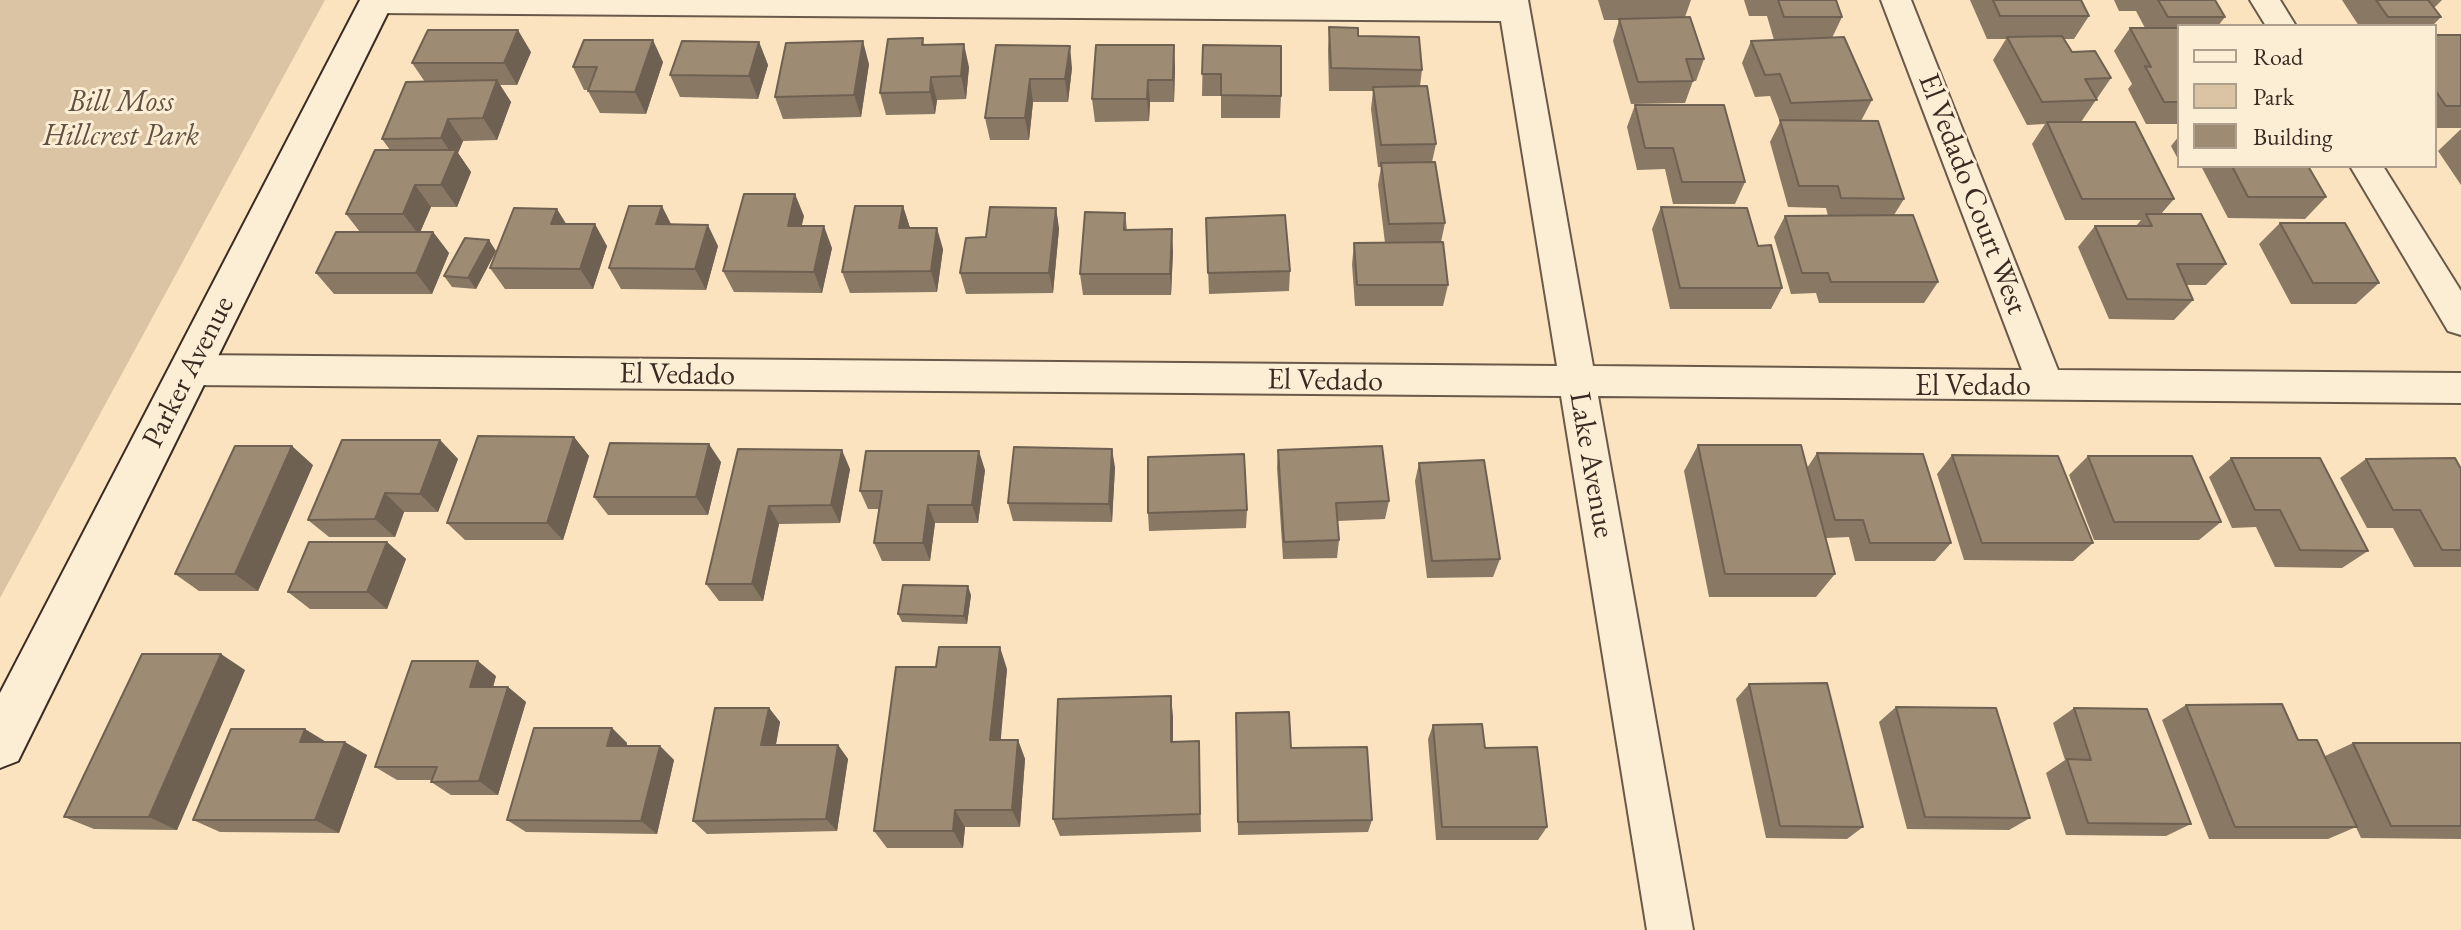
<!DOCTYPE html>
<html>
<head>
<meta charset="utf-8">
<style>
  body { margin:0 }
  #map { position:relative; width:2461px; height:930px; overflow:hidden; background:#fbe3bf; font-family:"EB Garamond",serif }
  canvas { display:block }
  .legend { position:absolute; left:2177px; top:24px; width:260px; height:144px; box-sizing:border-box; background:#fcedd5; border:2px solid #ae9f8d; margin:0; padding:10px 14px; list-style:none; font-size:24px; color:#3a2b22 }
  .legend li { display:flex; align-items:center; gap:16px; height:40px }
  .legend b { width:40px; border:2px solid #ae9f8d }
</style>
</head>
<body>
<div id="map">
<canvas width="2461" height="930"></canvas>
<ul class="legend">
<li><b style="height:10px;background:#fcedd5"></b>Road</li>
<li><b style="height:22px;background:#dac4a4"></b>Park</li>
<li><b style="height:22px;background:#9e8b74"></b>Building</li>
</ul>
</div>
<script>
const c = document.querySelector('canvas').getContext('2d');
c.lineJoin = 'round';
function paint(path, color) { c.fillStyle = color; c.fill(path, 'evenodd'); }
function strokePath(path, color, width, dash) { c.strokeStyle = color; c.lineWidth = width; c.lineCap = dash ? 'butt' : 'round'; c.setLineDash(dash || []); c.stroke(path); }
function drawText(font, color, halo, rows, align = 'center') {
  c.font = font + ' "EB Garamond",serif'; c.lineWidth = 6; c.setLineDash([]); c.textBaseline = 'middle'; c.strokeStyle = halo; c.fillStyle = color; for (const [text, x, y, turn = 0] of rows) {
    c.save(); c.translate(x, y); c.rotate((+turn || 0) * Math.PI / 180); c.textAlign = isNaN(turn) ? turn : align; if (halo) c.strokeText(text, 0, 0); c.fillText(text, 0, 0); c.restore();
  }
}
paint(new Path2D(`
  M0 0H325L0 598Z`), '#dac4a4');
const street = new Path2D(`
  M363 0H1528L1593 366 2022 370 1881 0H1911L2058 370 2461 373V403L1598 396 1693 930H1647L1561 396 190 385 177 380 172 370 177 360 190 355 1557 366 1501 21 376 13 365 10Z
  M2250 0H2280L2296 26H2266Z
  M2350 166H2383L2461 291V335L2448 331Z`);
const secondary = new Path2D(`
  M360 0H394L18 761 0 768V693Z`);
strokePath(street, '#6a5949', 4);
strokePath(secondary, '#3a2b22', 4);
paint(street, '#fcedd5');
paint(secondary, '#fcedd5');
paint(new Path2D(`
  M1598 0H1691L1685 17 1704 59 1696 81H1693L1685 103 1631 104 1613 41 1619 20H1604Z
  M1744 0H1836L1842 17 1832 38 1872 100 1861 121 1904 199 1894 215 1938 282 1924 303H1819L1816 293 1791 294 1774 237 1785 216H1828L1826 208 1788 207 1770 142 1780 122 1770 96 1755 97 1742 63 1751 41 1774 40 1767 16H1749Z
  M1970 0H2081L2089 16 2074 39H2064L2072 52 2111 78 2081 122 2174 199 2161 214 2226 264 2206 285H2186L2193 300 2174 320 2109 319 2078 247 2095 226H2136L2141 220H2065L2032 144 2045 124 2027 125 1993 60 2006 39H1987Z
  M2114 0H2215L2225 17 2218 26H2179V124H2146L2128 89 2132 84 2114 51 2130 28H2145L2136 11H2119Z
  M2342 0H2442L2434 8 2441 17 2432 26H2359Z
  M1329 27 1358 36 1422 70 1420 86 1436 144 1432 162 1445 223 1441 242 1448 285 1443 306H1355L1352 264 1354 243H1385L1378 185 1381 167H1378L1371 109 1373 91H1329L1328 50Z
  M2435 35H2461V128H2435Z
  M923 38 924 45 969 67 966 99 937 100 935 114 886 115 880 93Z
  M759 42 768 65 758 99 680 97 670 75Z
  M996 45 1072 68 1068 102H1033L1029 140H990L985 118Z
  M1203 45 1281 96 1280 118H1221V96H1202Z
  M531 52 517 85H500L511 102 497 140 463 141 458 153 471 172 457 207H431L420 232H433L449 253 432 294H334L316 273 360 232 346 214 390 150 382 139 425 82 412 63Z
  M663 62 646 114 600 113 588 91V90H584L573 67Z
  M869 64 861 117 783 119 775 97Z
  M1175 67 1174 102H1150L1149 121 1095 122 1092 99Z
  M1635 105 1745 182 1735 204H1673L1665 169 1637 170 1627 127Z
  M2461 129V185L2438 151Z
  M2179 136V161L2171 146Z
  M2201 166H2308L2326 197 2305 219 2228 218Z
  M903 206 910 228 943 249 937 292 850 293 842 272Z
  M1661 207 1758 246 1782 288 1771 309H1670L1652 229Z
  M1056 208 1059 229 1053 293 966 294 960 273 986 237Z
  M1125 213 1127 230 1173 251 1171 295H1083L1080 274Z
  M804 216 801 226 832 248 822 293 734 292 723 271Z
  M1206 218 1290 271 1289 291 1209 294Z
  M2280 223 2379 283 2356 304H2291L2259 244Z
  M567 224 607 246 593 289H505L490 268Z
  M671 224 718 246 706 290 621 289 609 268Z
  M496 251 476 289 452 287 444 276Z
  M574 437 589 456 563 540H465L447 523Z
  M440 440 458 459 438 512H404L395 537H329L308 520Z
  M1698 445 1807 468 1817 453 1951 543 1935 561H1855L1849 537 1826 538 1835 574 1816 597H1709L1684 471Z
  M738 449 850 469 840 523 779 524 763 601H719L706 584Z
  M1278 450 1389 501 1385 519 1337 521 1339 540 1337 558 1283 559 1277 468Z
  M1952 455 2093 543 2073 561 1964 560 1937 474Z
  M2088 456 2221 522 2199 540H2094L2069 475Z
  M2231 458 2368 551 2342 568 2275 567 2256 527 2232 528 2209 477Z
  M2366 459 2461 469V567H2414L2393 528H2367L2340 478Z
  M721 462 708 515H608L594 497Z
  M1419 463 1500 559 1493 577 1427 578 1415 481Z
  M313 465 258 591H199L175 574Z
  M1115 467 1112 522 1013 521 1008 503Z
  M985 470 978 523H935L930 561H882L874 543 879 509H868L860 491Z
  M1247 510 1246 528 1149 531 1148 513Z
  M387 542 406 559 387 609H310L288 592Z
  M971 595 967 624 902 622 898 614Z
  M1007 669 1000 740H1018L1025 759 1020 827H965L963 848H887L874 831Z
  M245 670 177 830 94 829 64 817Z
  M496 676 493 687H508L526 702 498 795H451L431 782 432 780H397L375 767Z
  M1749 684 1863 827 1847 839 1766 838 1736 699Z
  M2186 705 2298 740 2325 756 2353 743H2461V839L2361 838 2356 827 2328 839H2209L2162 720Z
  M1896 707 2030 818 2009 830 1907 829 1879 722Z
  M769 708 780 722 776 745H838L848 759 837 831 707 834 693 821Z
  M2074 708 2191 824 2166 836 2066 835 2046 773 2065 760 2053 723Z
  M1236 713 1291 748 1372 820 1368 832 1238 835Z
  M1173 716V742L1199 741 1201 832 1060 836 1053 819Z
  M1433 725 1485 748 1547 827 1538 840H1436L1428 739Z
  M612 728 627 743V746H660L674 760 657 834 526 832 507 820Z
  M326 742 367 755 339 833 220 832 193 820Z`), '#887864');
paint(new Path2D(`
  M518 30 531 52 517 85 504 63Z
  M653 40 663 62 646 114 635 92Z
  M863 41 869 64 861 117 854 95Z
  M759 42 768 65 758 99 749 76Z
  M964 44 969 67 966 99 961 76Z
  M1174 45 1175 67 1174 102 1173 80Z
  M1070 46 1072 68 1068 102 1065 79Z
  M931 77 937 100 935 114 930 92Z
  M1030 79 1033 102 1029 140 1025 118Z
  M497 80 511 102 497 140 483 118Z
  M1148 80 1150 102 1149 121 1147 99Z
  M448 119 463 141 458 153 471 172 457 207 441 185 453 156 441 138Z
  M415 185 431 207 419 235 403 214Z
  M795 194 804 216 797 247 788 226Z
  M662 206 673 228 656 224Z
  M903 206 910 228H899Z
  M1056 208 1059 229 1053 293 1049 273Z
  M557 209 570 230 551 224Z
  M595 224 607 246 593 289 580 269Z
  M708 225 718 246 706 290 695 269Z
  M824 226 832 248 822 293 814 272Z
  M937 228 943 249 937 292 931 271Z
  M1172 229 1173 251 1171 295 1170 274Z
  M433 232 449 253 432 294 416 273Z
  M489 240 496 251 476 289 468 278Z
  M574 437 589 456 563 540 547 523Z
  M440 440 458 459 438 512 420 494Z
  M709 444 721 462 708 515 696 497Z
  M292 446 313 465 258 591 235 574Z
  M1112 449 1115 467 1112 522 1109 504Z
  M842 450 850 469 840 523 831 505Z
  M979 451 985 470 978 523 972 505Z
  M385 493 404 512 395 537 375 519Z
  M928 505 935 523 930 561 923 543Z
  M769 506 779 524 763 601 752 584Z
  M387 542 406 559 387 609 367 592Z
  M968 586 971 595 967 624 964 616Z
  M1000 647 1007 669 999 760 990 740Z
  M221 654 245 670 177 830 149 817Z
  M478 661 496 676 489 702 470 687Z
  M508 687 526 702 498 795 479 781Z
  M1171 696 1173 716V761L1171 742Z
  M769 708 780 722 773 759 761 745Z
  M612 728 627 743 623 760 607 746Z
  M305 729 328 743 300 742Z
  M1018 740 1025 759 1020 827 1012 810Z
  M345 742 367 755 339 833 315 820Z
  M838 745 848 759 837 831 826 819Z
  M660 746 674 760 657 834 641 821Z
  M955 810 965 827 963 848 953 831Z`), '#6f6151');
const building = new Path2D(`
  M1778 0H1836L1842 17H1784Z
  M1993 0H2081L2089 16H2000Z
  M2158 0H2215L2225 17H2168Z
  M2376 0H2428L2441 17H2388Z
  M1690 17 1704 59H1686L1693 81 1638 82 1619 19Z
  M1329 27 1358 28V36L1419 37 1422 70 1331 68Z
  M2130 28H2179V102H2164L2145 66 2151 67Z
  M428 30H518L504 63H412Z
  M2435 35H2461V106H2446L2435 90Z
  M2062 36 2072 52 2095 51 2111 78 2085 79 2097 100 2042 102 2007 37Z
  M1844 37 1872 100 1791 103 1780 74 1765 75 1751 41Z
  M923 38 922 45 964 44 961 76 931 77 930 92 880 93 888 39Z
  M584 40H653L635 92 588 91 597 67H573Z
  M682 41 759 42 749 76 670 75Z
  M863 41 854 95 775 97 786 43Z
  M996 45 1070 46 1065 79H1030L1025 118H985Z
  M1096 45H1174L1173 80H1148L1147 99H1092Z
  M1203 45 1281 46V96L1221 95V74H1202Z
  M497 80 483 118 448 119 441 138 382 139 406 82Z
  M1427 86 1436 144 1381 145 1373 87Z
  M1635 105H1724L1745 182H1682L1673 148H1645Z
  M1780 120 1878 121 1904 199 1841 198 1838 186H1799Z
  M2047 122H2135L2174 199H2082Z
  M375 150H456L441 185H415L403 214H346Z
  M1435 162 1445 223 1389 224 1381 163Z
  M2232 166H2308L2326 197H2248Z
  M744 194H795L788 226H824L814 272 723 271Z
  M629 206H662L656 224 708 225 695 269 609 268Z
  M855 206H903L899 228H937L931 271 842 272Z
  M990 207 1056 208 1049 273H960L966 238 986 237Z
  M1661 207 1747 208 1758 246 1771 245 1782 288H1680Z
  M514 208 557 209 551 224H595L580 269 490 268Z
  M1085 212 1125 213 1124 230 1172 229 1170 274H1080Z
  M2146 214H2201L2226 264H2177L2193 300 2127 299 2095 226H2152Z
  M1285 215 1290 271 1208 273 1206 218Z
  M1913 215 1938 282H1831L1828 273H1802L1785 216Z
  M2280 223H2345L2379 283H2313Z
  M336 232H433L416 273H316Z
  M465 238 489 240 468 278 444 276Z
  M1443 242 1448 285H1357L1354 243Z
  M478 436 574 437 547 523H447Z
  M342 440H440L420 494 385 493 375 519 308 520Z
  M610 443 709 444 696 497H594Z
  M1698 445H1801L1835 574H1725Z
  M235 446H292L235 574H175Z
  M1382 446 1389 501 1336 503 1339 540 1284 542 1278 450Z
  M1014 447 1112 449 1109 504 1008 503Z
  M738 449 842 450 831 505 769 506 752 584H706Z
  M866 451H979L972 505H928L923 543H874L882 491H860Z
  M1817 453 1923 454 1951 543H1870L1863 520H1835Z
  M1244 454 1247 510 1148 513V457Z
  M1952 455 2058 456 2093 543H1982Z
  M2088 456H2192L2221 522H2114Z
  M2231 458H2320L2368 551 2300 550 2280 510H2255Z
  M2455 458 2461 469V550H2442L2420 510H2393L2366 459Z
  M1484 460 1500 559 1432 561 1419 463Z
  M309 542H387L367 592H288Z
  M903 585 968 586 964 616 898 614Z
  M939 647H1000L990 740H1018L1012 810H955L953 831H874L896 667H936Z
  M142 654H221L149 817H64Z
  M412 661H478L470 687H508L479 781 431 782 437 767H375Z
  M1827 683 1863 827 1780 826 1749 684Z
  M1171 696V742L1199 741 1200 814 1053 819 1058 699Z
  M2282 704 2298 740H2317L2357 827H2235L2186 705Z
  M1896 707 1996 708 2030 818 1925 817Z
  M715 708H769L761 745H838L826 819 693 821Z
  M2074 708 2147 709 2191 824 2088 823 2067 759 2091 760Z
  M1289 712 1291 748 1367 747 1372 820 1238 822 1236 713Z
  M1482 724 1485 748 1537 747 1547 827H1442L1433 725Z
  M534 728H612L607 746H660L641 821 507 820Z
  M231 729H305L300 742H345L315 820H193Z
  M2353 743H2461V826H2391Z`);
paint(building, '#9e8b74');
strokePath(building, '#6f6151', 2);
drawText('italic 30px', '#625142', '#fcedd5', [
  ["Bill Moss",121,103],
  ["Hillcrest Park",121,137]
]);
drawText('30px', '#3a2b22', '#fcedd5', [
  ["El Vedado Court West",1972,194,69],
  ["Parker Avenue",189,372,-63],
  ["El Vedado",677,375,1],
  ["El Vedado",1325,381,1],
  ["El Vedado",1973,387],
  ["Lake Avenue",1591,465,80]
]);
</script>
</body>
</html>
